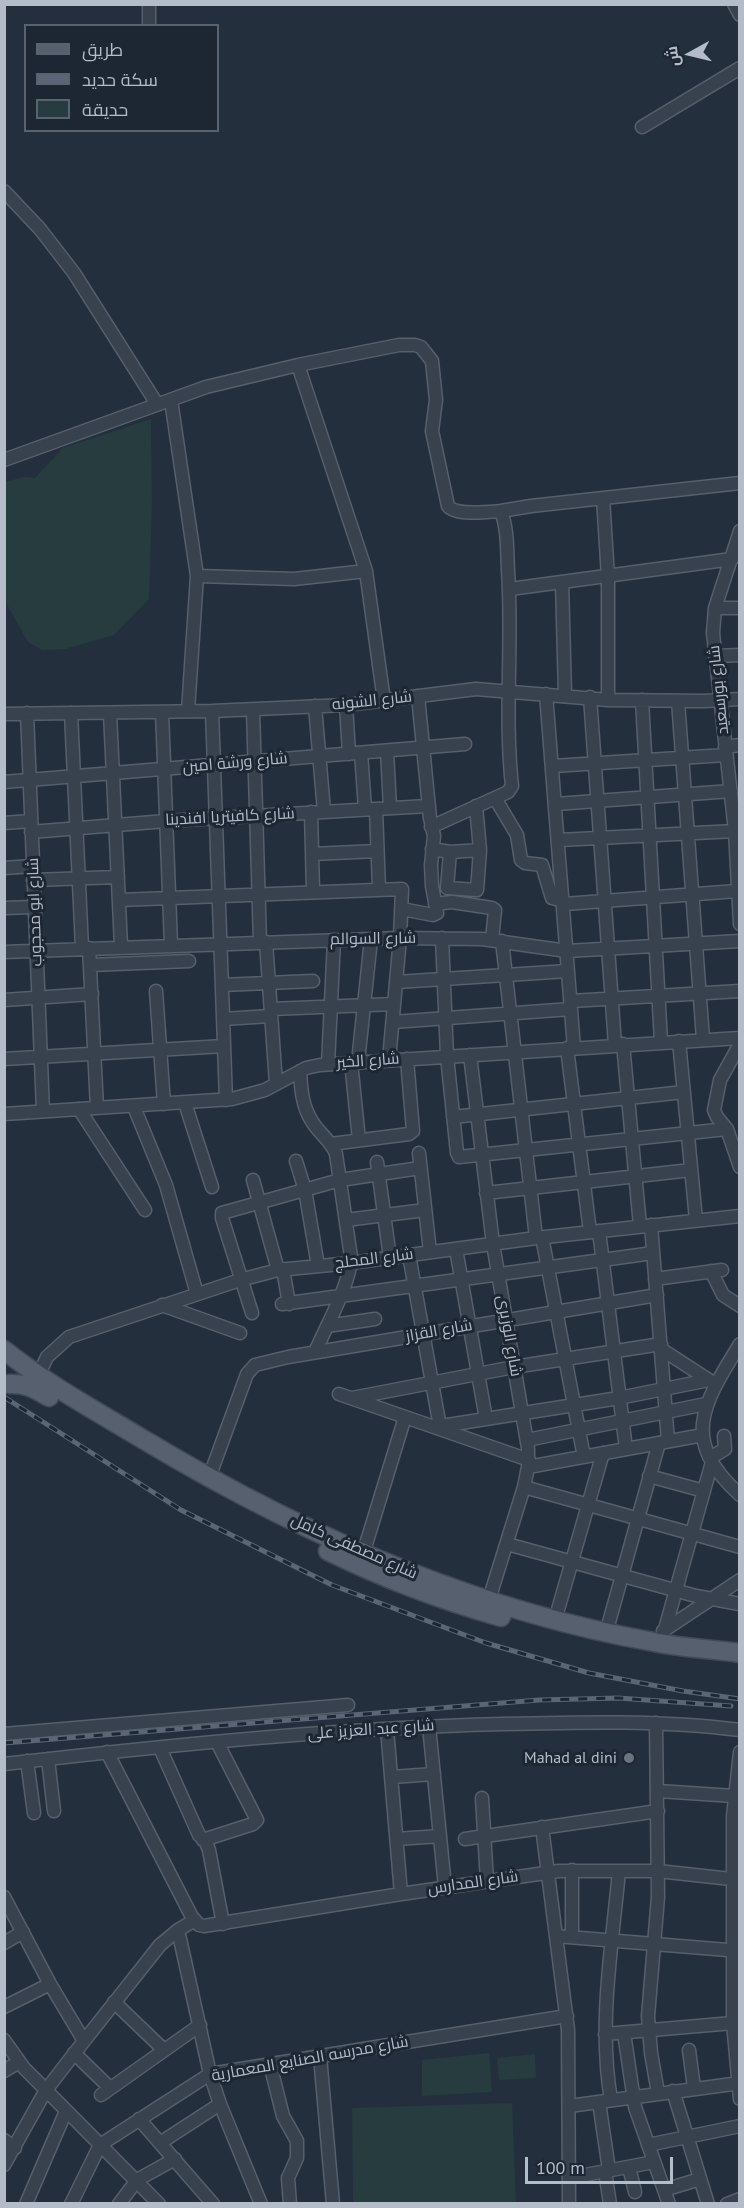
<!DOCTYPE html>
<html>
<head>
<meta charset="utf-8">
<style>
  body { margin:0 }
  #map { position:relative; width:744px; height:2208px; overflow:hidden; background:#242f3e; font-family:"PT Sans",Cairo,sans-serif }
  canvas { display:block }
  .frame { position:absolute; inset:0; border:6px solid #b4bcc9; pointer-events:none }
  .legend { position:absolute; left:24px; top:24px; width:195px; height:108px; box-sizing:border-box; background:#1d2633; border:2px solid #59626f; margin:0; padding:8px 10px; list-style:none; font-size:18px; color:#b4bcc9 }
  .legend li { display:flex; align-items:center; gap:12px; height:30px }
  .legend b { width:30px; border:2px solid #59626f }
  .north { position:absolute; left:660px; top:24px; width:60px; height:60px; -webkit-text-stroke:4px #1d2633; paint-order:stroke; rotate:262deg; font-size:16px; font-weight:700; line-height:24px; text-align:center; color:#b4bcc9 }
  .north::after { content:''; display:block; margin:auto; width:21px; height:27px; background:#b4bcc9; clip-path:polygon(50% 0,100% 100%,50% 72%,0 100%) }
  .scale { position:absolute; left:525px; top:2157px; width:148px; height:27px; box-sizing:border-box; border:3px solid #b4bcc9; border-top:0; padding-left:8px; font-size:18px; line-height:21px; white-space:nowrap; color:#b4bcc9; -webkit-text-stroke:4px #1d2633; paint-order:stroke }
</style>
</head>
<body>
<div id="map">
<canvas width="744" height="2208"></canvas>
<div class="frame"></div>
<ul class="legend">
<li><b style="height:8px;background:#56606e"></b>طريق</li>
<li><b style="height:8px;background:#5a6575"></b>سكة حديد</li>
<li><b style="height:16px;background:#263c3f"></b>حديقة</li>
</ul>
<div class="north">ش</div>
<div class="scale">100 m</div>
</div>
<script>
const c = document.querySelector('canvas').getContext('2d');
c.lineJoin = 'round';
function paint(path, color) { c.fillStyle = color; c.fill(path, 'evenodd'); }
function strokePath(path, color, width, dash) { c.strokeStyle = color; c.lineWidth = width; c.lineCap = dash ? 'butt' : 'round'; c.setLineDash(dash || []); c.stroke(path); }
function drawText(font, color, halo, rows, align = 'center') {
  c.font = font + ' "PT Sans",Cairo,sans-serif'; c.lineWidth = 6; c.setLineDash([]); c.textBaseline = 'middle'; c.strokeStyle = halo; c.fillStyle = color; for (const [text, x, y, turn = 0] of rows) {
    c.save(); c.translate(x, y); c.rotate((+turn || 0) * Math.PI / 180); c.textAlign = isNaN(turn) ? turn : align; if (halo) c.strokeText(text, 0, 0); c.fillText(text, 0, 0); c.restore();
  }
}
paint(new Path2D(`
  M151 419 152 505 149 599 114 635 65 649 42 650 28 642 5 601V482L24 477 35 478 63 448Z
  M489 2053 492 2092 422 2096V2060Z
  M535 2054 536 2078 499 2080 497 2058Z
  M512 2103 516 2203H353L352 2108Z`), '#263c3f');
const minor = new Path2D(`
  M734 4 740 15
  M149 26V4
  M642 127 740 68
  M4 191 40 229 74 273 157 404
  M298 365 366 571 384 701
  M171 400 197 576 188 711
  M4 460 206 387 298 365 399 345H415L421 347 432 361 436 400 432 431 448 506C456 516 488 512 501 511
  M603 498 608 577V700
  M740 531 715 608 713 633 735 831 740 924
  M197 576 294 579 366 571
  M562 582 565 695
  M510 589 732 559
  M715 608H740
  M715 656 740 655
  M546 694 574 1048
  M590 697 615 1045
  M642 700 661 1042
  M678 701 703 1039
  M346 705 349 754
  M315 706 324 811
  M253 710 260 942
  M212 711 226 1100
  M162 712 171 945
  M27 713 43 1111
  M71 713 82 948
  M110 713 121 946
  M4 714 212 711 346 705 476 689 608 700 704 701 740 699
  M725 747 740 745
  M387 751 390 808
  M361 753 365 809
  M553 766 726 755
  M4 782 465 744
  M495 798 517 835 521 860 525 863 542 865 552 898 564 901
  M556 804 731 791
  M376 809 379 889
  M311 812 313 891
  M4 823 31 821
  M431 827 508 792 512 786C504 715 513 642 508 571 507 551 508 530 501 511L531 506 740 483
  M31 832 166 821 428 806
  M559 840 735 831
  M432 849 450 852 480 850
  M450 852 447 888 477 890 480 850 476 806
  M312 854 377 851
  M4 868 33 866
  M33 880 118 877
  M119 900 402 889 400 938 389 1060
  M435 904 452 902 492 908 495 910 492 940
  M564 904 737 891
  M4 908 34 907
  M402 909 433 915 437 913 432 886 431 865 434 836 430 818 418 696
  M442 938 447 1056 457 1153 459 1157 727 1129
  M502 941 536 1238
  M266 942 276 1084
  M89 948 97 1108
  M4 952 400 938 482 939 567 951 740 941
  M90 965 189 961
  M397 982 568 971
  M222 985 313 981
  M156 991 164 1104
  M4 1000 92 994
  M571 1001 740 991
  M271 1009 394 1004
  M223 1019 271 1016
  M393 1022 571 1009
  M679 1041 696 1220
  M623 1044 640 1226
  M740 1044 720 1080 714 1110 717 1117 727 1129 740 1167
  M567 1048 590 1232
  M470 1055 493 1244 528 1448V1467L524 1487 487 1606
  M4 1059 224 1046
  M351 1062 359 1140
  M358 1062 371 939
  M328 1064 334 940
  M300 1071C301 1089 302 1107 313 1123 320 1134 332 1142 336 1154L351 1257C351 1282 326 1327 315 1352
  M185 1103 212 1187
  M134 1107 166 1185 197 1294
  M79 1109 145 1210
  M4 1114 232 1099 265 1090 306 1068 320 1065 740 1038
  M453 1117 684 1092
  M331 1144 409 1134 413 1131 407 1059
  M419 1153 430 1252
  M296 1161 305 1190 318 1266
  M377 1162 390 1258
  M253 1180 278 1270
  M486 1193 691 1170
  M346 1220 425 1210
  M651 1225 668 1441
  M599 1231 626 1449
  M542 1237 584 1457
  M456 1249 486 1419
  M409 1255 440 1427
  M283 1269 289 1304
  M711 1271 723 1295 740 1306
  M655 1279 722 1270
  M282 1304 653 1253
  M162 1305 240 1333
  M252 1313 222 1218V1213L340 1180 420 1168
  M327 1326 375 1319
  M740 1344C703 1404 679 1440 740 1495
  M661 1349 712 1382
  M38 1376 47 1357 69 1337 240 1280 278 1270 351 1263 536 1238 740 1216
  M339 1394 529 1460
  M352 1398 514 1367 661 1344
  M435 1427 619 1398 709 1380
  M527 1440 706 1404
  M710 1458 725 1449 724 1436
  M528 1467 703 1435
  M649 1476 704 1491
  M209 1478 247 1374 255 1365 288 1357 657 1295
  M524 1487 740 1547
  M507 1544 696 1596 740 1604
  M363 1554 405 1417
  M555 1620 603 1453
  M665 1629 712 1462
  M663 1631 740 1580
  M606 1633 659 1443
  M656 1723 658 1897 648 2016 651 2053 658 2093
  M429 1726 445 1887
  M387 1729 401 1894
  M4 1734 348 1705
  M160 1748 199 1835 206 1842 209 1850 223 1924
  M107 1752 192 1917 199 1925 204 1926 401 1894 559 1871H658L740 1880
  M740 1752 733 1816V2023L740 2099
  M48 1759 54 1811
  M27 1761 34 1813
  M4 1764C170 1745 337 1728 503 1724 582 1722 661 1720 740 1730
  M392 1777 434 1774
  M658 1791 734 1796
  M482 1798 487 1881
  M542 1827 568 2030 569 2204
  M397 1839 440 1836
  M465 1839 658 1811
  M203 1840 253 1824 257 1820 217 1742
  M4 1897 50 1984 84 2041
  M178 1930 210 2074 220 2104 261 2204
  M556 1936 740 1951
  M572 1937V1870
  M4 1943 23 1932
  M114 2002 164 2050
  M4 2007 50 1984
  M624 2033 635 2107 669 2204
  M605 2034 733 2023
  M4 2040 24 2068 159 2204
  M689 2050 694 2088
  M74 2053 110 2088
  M320 2056 333 2204
  M270 2064 283 2116 297 2141V2158L288 2178 290 2204
  M4 2071 19 2062
  M673 2091 708 2204
  M101 2095 200 2025
  M611 2100C598 2024 612 1947 619 1871
  M599 2102 609 2170
  M569 2106 740 2083
  M139 2119 213 2204
  M4 2140 15 2148
  M160 2143 220 2104
  M648 2145 740 2126
  M4 2165 46 2090 84 2041 160 1945 178 1930 195 1920
  M629 2167 635 2192
  M605 2171 610 2204
  M569 2178 654 2162
  M664 2190 700 2179
  M26 2204 66 2111
  M71 2204 100 2145 210 2074 567 2016
  M119 2204 137 2180 175 2159
  M727 2204 740 2199`);
const primary = new Path2D(`
  M4 1350C48 1385 98 1412 146 1441 303 1535 472 1610 654 1642 682 1648 711 1649 740 1653
  M9 1384C26 1383 35 1389 49 1397
  M328 1551C383 1578 441 1600 501 1617`);
strokePath(minor, '#565f6c', 15);
strokePath(primary, '#414a57', 21);
strokePath(minor, '#38414e', 12);
strokePath(primary, '#56606e', 18);
const rail = new Path2D(`
  M4 1397 181 1510 332 1585 486 1643 589 1673 683 1691 740 1699
  M4 1743 539 1700 618 1698 731 1706`);
strokePath(rail, '#5a6575', 5);
strokePath(rail, '#1d2633', 3, [9]);
for (const [x, y, r, color] of [
  [629,1758,6,"#6b7280"]
]) { const dot = new Path2D(); dot.arc(x, y, r, 0, 2 * Math.PI); c.fillStyle = color; c.fill(dot); strokePath(dot, '#1d2633', 2); }
drawText('16px', '#b4bcc9', '#1d2633', [
  ["شارع بورسعيد",719,690,-96],
  ["شارع الشونه",372,701,-6],
  ["شارع ورشة امين",235,763,-5],
  ["شارع كافيتريا افندينا",230,817,-3],
  ["شارع ابو محجوب",35,912,-92],
  ["شارع السوالم",373,939,-1],
  ["شارع الخير",368,1061,-4],
  ["شارع المحلج",374,1259,-7],
  ["شارع القزاز",439,1331,-10],
  ["شارع الوزيرى",509,1336,80],
  ["شارع مصطفى كامل",354,1547,24],
  ["شارع عبد العزيز على",371,1730,-4],
  ["شارع المدارس",473,1883,-8],
  ["شارع مدرسه الصنايع المعمارية",310,2059,-10]
]);
drawText('16px', '#b4bcc9', '#1d2633', [
  ["Mahad al dini",617,1758]
], 'right');
</script>
</body>
</html>
